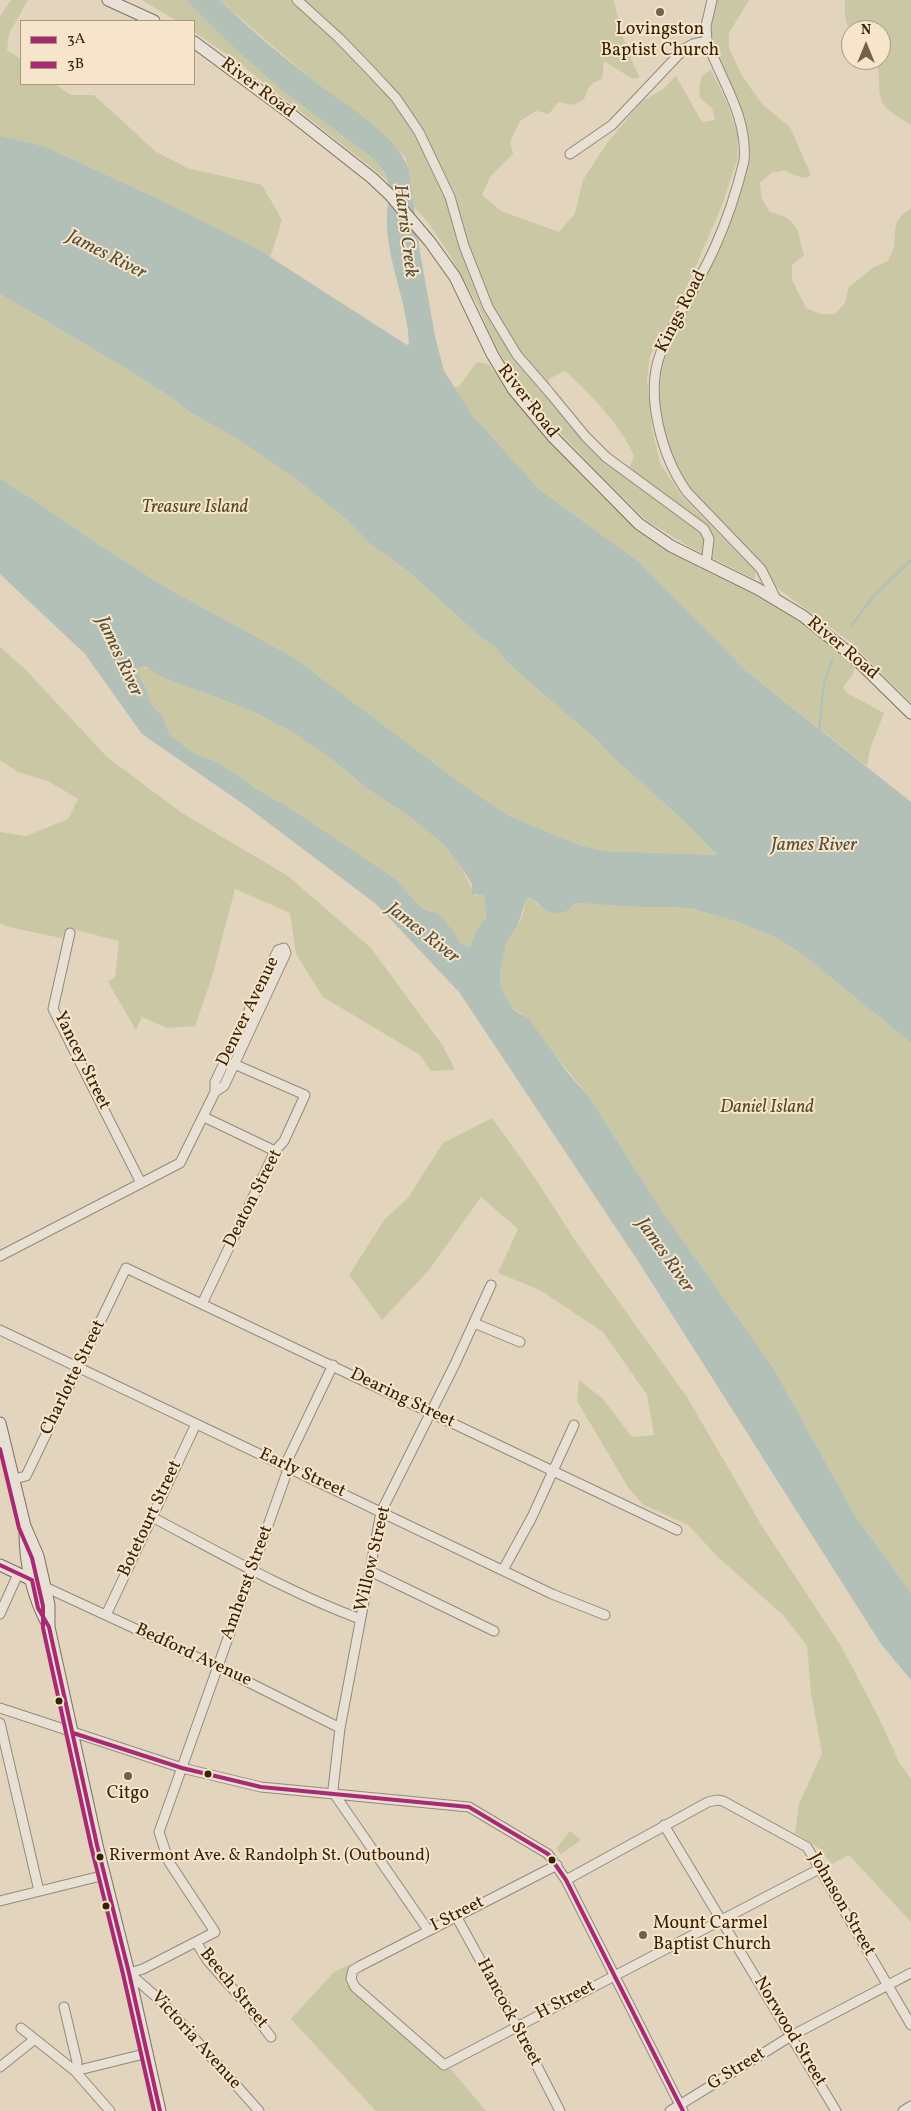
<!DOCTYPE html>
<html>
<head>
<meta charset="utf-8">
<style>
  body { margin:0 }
  #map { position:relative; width:911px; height:2111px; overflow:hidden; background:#e3d4be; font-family:Vollkorn,serif }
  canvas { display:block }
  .legend { position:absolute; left:20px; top:20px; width:175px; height:65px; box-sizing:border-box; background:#f7e5cb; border:1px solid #aa977c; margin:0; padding:6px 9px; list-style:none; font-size:15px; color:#362206 }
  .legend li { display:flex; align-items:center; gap:10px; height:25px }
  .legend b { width:25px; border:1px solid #aa977c }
  .north { position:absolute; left:841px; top:20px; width:50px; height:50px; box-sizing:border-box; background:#f7e5cb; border:1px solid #aa977c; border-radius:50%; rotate:0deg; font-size:14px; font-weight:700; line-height:20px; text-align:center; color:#362206 }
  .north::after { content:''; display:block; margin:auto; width:18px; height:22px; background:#736046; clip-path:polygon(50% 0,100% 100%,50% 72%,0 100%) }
</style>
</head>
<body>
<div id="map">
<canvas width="911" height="2111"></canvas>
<ul class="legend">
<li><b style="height:6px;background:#a92973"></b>3A</li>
<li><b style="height:6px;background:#a92973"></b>3B</li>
</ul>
<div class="north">N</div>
</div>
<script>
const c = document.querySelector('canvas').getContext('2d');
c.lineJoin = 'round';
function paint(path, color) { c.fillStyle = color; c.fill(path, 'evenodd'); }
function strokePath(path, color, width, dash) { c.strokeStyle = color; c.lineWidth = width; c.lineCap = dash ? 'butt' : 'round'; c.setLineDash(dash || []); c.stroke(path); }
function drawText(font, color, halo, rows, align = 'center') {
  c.font = font + ' Vollkorn,serif'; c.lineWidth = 4; c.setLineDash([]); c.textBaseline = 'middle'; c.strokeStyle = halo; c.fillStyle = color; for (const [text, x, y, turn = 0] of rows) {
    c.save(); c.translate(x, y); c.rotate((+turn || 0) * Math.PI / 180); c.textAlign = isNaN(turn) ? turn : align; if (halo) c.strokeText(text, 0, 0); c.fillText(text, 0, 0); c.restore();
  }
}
paint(new Path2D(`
  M11 0H28L9 34 7 50 21 59V84H55L71 95H94L155 151 187 168 262 185 282 220 270 258 165 202 44 146 0 136V16Z
  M142 0H186L230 44 279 88 375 160 381 167 388 181 234 59 194 32V21H177Z
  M219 0H614C619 27 627 53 640 77L633 79 604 61 602 79 593 83 588 89 584 99 574 105 558 102 549 114 536 111 520 121 510 142 513 154 490 177 482 195 501 211 559 232 575 213 583 180 607 143 642 101 662 90 676 76 702 122 715 120 712 108 700 98C699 86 698 75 711 70L726 101 738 134 737 161 721 208 685 291 650 356 647 379 652 428 660 463 681 495 756 572 754 579 688 546 647 521 601 476 552 424 516 380 494 343 478 306 450 255 427 221 414 207 409 169 405 157 372 125 309 77ZM565 371C588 391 623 428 634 456L629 470 592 440 550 387 549 379Z
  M716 0H749L729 33V48L742 76 762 104 790 127 811 175 806 178 793 175 786 170 771 173 760 183 762 199 770 212C799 219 797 229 804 255L792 265V280L806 308 820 314H835L845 303 849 287 874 267 888 261C890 256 893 251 894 246 897 224 891 223 911 208V703L849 641 776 587 763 566 690 490 674 465 664 435 659 399 661 365 748 162C752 118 727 78 710 40V27Z
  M845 0H911V125C901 118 885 111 881 99 877 86 882 75 875 60H881V30H851V32H849L845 16Z
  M0 294 122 366 174 399 190 412 239 440 293 477 346 519 369 543 409 572 476 633 497 649 503 658 528 681 598 741 614 758 684 821 717 855 603 851 580 845 509 816 459 782 293 657 167 588 93 541 30 497 15 489 0 478Z
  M477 362 488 364 555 448 604 498 634 526 796 618 831 643 855 666 853 674 843 687 847 693 884 713 870 749 867 766 745 670 639 562 540 490 474 417 455 388 460 385Z
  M0 647 25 669 107 757 182 813 288 876 371 948 443 1046 455 1070 431 1071 420 1055 323 997 296 954 290 913 235 889 212 977 195 1026 167 1028 142 1017 136 1030 108 982 115 977 119 941 76 930 70 931 61 938 9 927 0 923V832L26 836 68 819 78 799 48 781 18 772 0 760Z
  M139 667 152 669 164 678 250 710 299 736 307 743 330 758 369 790 410 817 443 844 460 865 476 896 480 894 484 895 486 918 476 930 470 947 459 944 454 932 446 922 430 910 422 908 394 878 287 806 254 788 244 779 211 759 200 756 188 749 169 734 163 717 151 704 146 688 137 672Z
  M531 898 539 906H572L577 903 636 907H677L693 909 732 920 777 938 802 954 911 1043V1593L854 1514 774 1369 662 1211 589 1097 521 1013C495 1001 498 967 506 945 509 938 515 932 518 925 523 917 524 908 526 899Z
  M492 1118 535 1178 578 1245 687 1397 762 1526 841 1646 880 1720 899 1762 911 1779V1922L849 1855 832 1864 816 1846 795 1833 799 1804 822 1753 811 1693 807 1646 784 1616 718 1557 688 1525 642 1504 628 1487 577 1401 579 1380 603 1399 632 1437 654 1435 647 1395 603 1332 540 1290 498 1273 518 1229 481 1197 429 1270 382 1320 349 1275 385 1219 408 1198 443 1143Z
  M570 1831 581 1840 561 1854 556 1849Z
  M349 1965 346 1984 440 2069 449 2067 486 2111H376L291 2019 334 1972Z`), '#cac8a4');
paint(new Path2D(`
  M186 0H219C248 27 278 53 309 77 340 102 395 132 409 169L420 252 435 336 444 371 474 417 540 490 639 562 745 670 911 802V1043L802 954 777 938 732 920 693 909 677 907H636L577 903 572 906 569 910C550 918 544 908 531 898L526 899 518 925 506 944 500 973 501 986 504 995 514 1010 529 1019 567 1072 589 1097 662 1211 774 1369 854 1514 911 1593V1680L881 1644 638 1261 459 992 376 904 246 806 142 734 85 654 0 574V478L15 489 30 497 93 541 167 588 293 657 459 782 509 816 580 845 603 851 717 855 684 821 614 758 598 741 528 681 503 658 497 649 476 633 409 572 369 543 346 519 293 477 239 440 190 412 174 399 122 366 0 294V136L44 146 165 202 259 250 407 345 409 344C408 305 388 264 387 225 386 197 397 184 375 160L279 88 230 44ZM146 667 164 678 250 710 299 736 307 743 330 758 369 790 410 817 443 844 460 865 472 884V894L484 895 486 918 476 930 470 947 460 944 454 932 446 922 436 913 422 908 394 878 287 806 254 788 244 779 211 759 200 756 188 749 169 734 163 717 151 704 146 688 137 672 138 668Z`), '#b3c0b7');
strokePath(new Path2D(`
  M851 626 872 598 911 560
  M819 730 824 683 832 661`), '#b3c0b7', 2.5);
const street = new Path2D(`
  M297 0 339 38 369 69 396 98 419 132 450 197 464 246 488 307 517 355 549 392 586 437 606 457 704 529 709 539 706 564
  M712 0 706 26 707 41C721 81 748 116 744 161 737 190 727 220 715 247 699 283 676 316 661 352 644 394 662 457 687 492L761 569 776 599
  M570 154 612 125 684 49 693 44 707 41
  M70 933 53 1009 141 1183
  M204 1117 275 1151
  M0 1256 180 1163 215 1092V1082L278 950 284 948 286 953 224 1086 215 1092
  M202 1304 275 1151 284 1141 305 1095 234 1064
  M474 1323 520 1342
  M0 1330 552 1594 605 1615
  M14 1479 26 1476 126 1268 677 1530
  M152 1517C220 1553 288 1592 360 1619
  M503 1570 532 1517 574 1425
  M370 1571 494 1631
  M45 1587 218 1667 340 1728
  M0 1614 18 1574
  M106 1615 196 1424
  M0 1708 182 1768 261 1787 469 1807 548 1854 566 1880 683 2111
  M0 1723 39 1891
  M664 1825 836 2111
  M557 1865 360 1966 353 1970 351 1979 355 1987 444 2065 821 1868
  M566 1880 708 1802 717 1800 723 1801 807 1847 911 2025
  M0 1901 105 1875
  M456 1916 517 2027 560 2111
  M428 1930 335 1795 333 1789 340 1728 381 1512 455 1364 491 1285
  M196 1942 208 1961 240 1997 271 2037
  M129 1973 143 1969 215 1932 169 1862 159 1832 287 1472V1461L333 1365
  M129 1973 162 2002 259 2111
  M64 2007 77 2062 75 2071
  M21 2028 75 2071 110 2111
  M0 2067 35 2039
  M75 2071 148 2053
  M670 2111 791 2036 911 1973
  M903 2111 911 2106`);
const secondary = new Path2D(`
  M108 0 154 21
  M194 42 287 111 372 178 390 195 430 242 455 277 492 354 513 389 554 438 639 524 671 546 758 589 803 616 853 656 911 713
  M0 1423 25 1526 38 1556 45 1587 49 1605V1627L97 1845 129 1973 160 2111
  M25 1533C25 1564 33 1598 48 1625
  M0 1565 32 1580`);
strokePath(street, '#948979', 11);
strokePath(secondary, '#7b7062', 13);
strokePath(street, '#e8e0d5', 9);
strokePath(secondary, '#e8e0d5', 11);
strokePath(new Path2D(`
  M0 1565 32 1580 38 1608 49 1627 97 1845 129 1973 160 2111
  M73 1733 182 1768 261 1787 469 1807 548 1854 566 1880 683 2111`), '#a92973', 4);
strokePath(new Path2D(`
  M0 1449 19 1528 32 1558 43 1606V1628L91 1846 123 1974 154 2111`), '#a92973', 4);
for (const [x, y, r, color] of [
  [660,12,5,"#736046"],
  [59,1701,4.5,"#362206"],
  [208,1774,4.5,"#362206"],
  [128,1776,5,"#736046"],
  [100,1857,4.5,"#362206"],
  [552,1860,4.5,"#362206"],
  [106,1906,4.5,"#362206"],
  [643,1935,5,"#736046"]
]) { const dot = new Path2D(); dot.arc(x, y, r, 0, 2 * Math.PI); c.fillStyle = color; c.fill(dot); strokePath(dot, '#f7e5cb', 2); }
drawText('17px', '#362206', '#f7e5cb', [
  ["Rivermont Ave. & Randolph St. (Outbound)",109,1857]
], 'left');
drawText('18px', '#362206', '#f7e5cb', [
  ["Lovingston",660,31],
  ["Baptist Church",660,52],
  ["Citgo",128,1795],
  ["Mount Carmel",653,1925,"left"],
  ["Baptist Church",653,1946,"left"]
]);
drawText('18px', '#362206', '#f7e5cb', [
  ["River Road",257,89,37],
  ["Kings Road",682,312,-63],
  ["River Road",527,402,52],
  ["River Road",842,649,40],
  ["Denver Avenue",249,1012,-64],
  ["Yancey Street",81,1061,64],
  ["Deaton Street",254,1199,-63],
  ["Charlotte Street",74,1378,-64],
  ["Dearing Street",402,1399,26],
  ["Early Street",302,1474,25],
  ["Botetourt Street",151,1519,-65],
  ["Willow Street",374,1559,-77],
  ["Amherst Street",248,1583,-70],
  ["Bedford Avenue",193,1656,25],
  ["Johnson Street",841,1905,60],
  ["I Street",458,1915,-27],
  ["Beech Street",233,1989,51],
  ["H Street",566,2001,-28],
  ["Hancock Street",508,2013,62],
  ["Norwood Street",789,2032,59],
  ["Victoria Avenue",195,2041,48],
  ["G Street",737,2070,-32]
]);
drawText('italic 18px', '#564928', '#f7e5cb', [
  ["Treasure Island",195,509],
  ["Daniel Island",767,1109]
]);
drawText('italic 19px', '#554f3a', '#f7e5cb', [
  ["Harris Creek",404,231,83],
  ["James River",106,256,27],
  ["James River",118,657,65],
  ["James River",814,847],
  ["James River",422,934,38],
  ["James River",664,1256,55]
]);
</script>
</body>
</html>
